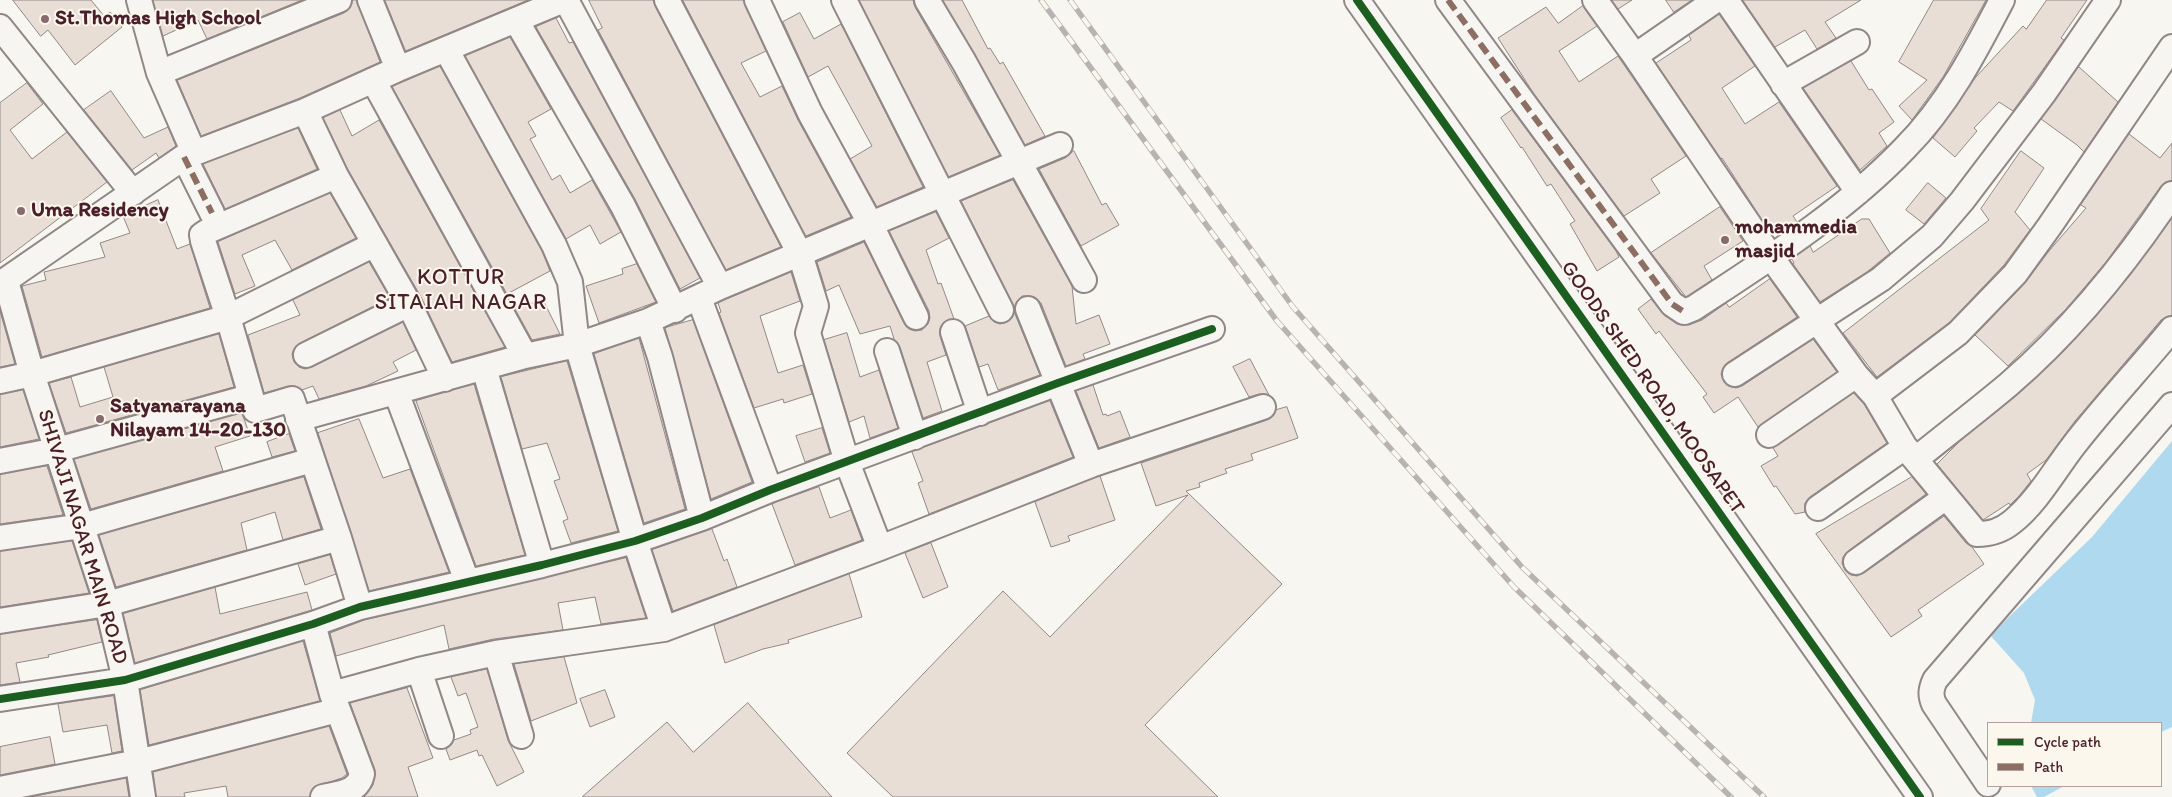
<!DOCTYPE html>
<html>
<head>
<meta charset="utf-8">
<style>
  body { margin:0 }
  #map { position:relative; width:2172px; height:797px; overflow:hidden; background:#f8f6f0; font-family:Itim,sans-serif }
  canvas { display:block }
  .legend { position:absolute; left:1987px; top:722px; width:175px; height:65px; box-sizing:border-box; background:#fbf7ec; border:1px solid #b4a19f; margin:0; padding:6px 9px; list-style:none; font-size:15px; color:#4a1f2b }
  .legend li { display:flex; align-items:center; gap:10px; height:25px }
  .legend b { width:25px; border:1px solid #b4a19f }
</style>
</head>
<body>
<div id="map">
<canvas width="2172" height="797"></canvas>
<ul class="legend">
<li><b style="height:6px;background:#1b5e20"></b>Cycle path</li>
<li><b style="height:6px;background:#8d6e63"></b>Path</li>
</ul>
</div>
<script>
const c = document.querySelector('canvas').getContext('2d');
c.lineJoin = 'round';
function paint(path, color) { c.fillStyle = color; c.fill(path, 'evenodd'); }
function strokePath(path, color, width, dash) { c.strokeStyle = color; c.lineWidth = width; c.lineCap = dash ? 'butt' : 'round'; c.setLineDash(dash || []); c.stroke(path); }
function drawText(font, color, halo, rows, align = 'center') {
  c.font = font + ' Itim,sans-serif'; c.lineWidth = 4; c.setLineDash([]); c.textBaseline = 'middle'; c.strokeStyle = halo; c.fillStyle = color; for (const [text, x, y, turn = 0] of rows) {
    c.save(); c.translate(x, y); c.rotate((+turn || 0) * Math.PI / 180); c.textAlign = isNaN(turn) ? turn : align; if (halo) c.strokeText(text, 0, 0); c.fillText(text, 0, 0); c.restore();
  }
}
paint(new Path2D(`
  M2172 441V727L2161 732V723H2031L2035 700 2024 673 1990 635 2092 537Z
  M2031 786H2064L2044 797H2037Z`), '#aed9ef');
const building = new Path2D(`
  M13 0H91L104 16 110 12 122 27 75 65 48 30 41 36Z
  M153 0H302L207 39 198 20 163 36Z
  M352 0H357L380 62 300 98 201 136 177 80 344 13 350 8Z
  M385 0H528L406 51Z
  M589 0H653L655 6 781 247 726 270 598 30 602 28Z
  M683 0H743L766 51 741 63 760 97 782 86 798 120 851 217 806 236Z
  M859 0H913L915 7 1000 155 949 177Z
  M943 0H962L988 49 990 48 1000 64 1003 62 1045 136 1025 145Z
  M1612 0H1632L1618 9Z
  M1666 0H1692L1674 12Z
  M1743 0H1861L1825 22 1836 38 1817 49 1805 30 1775 47Z
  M1934 0H1986L1943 77 1912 120 1899 106 1927 80 1899 62Z
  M2047 0H2087L2061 38 2064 40 2013 111 1999 102 1974 128 1977 131 1955 157 1933 138 1975 78 2023 26 2026 29Z
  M1583 6 1597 26 1559 51 1579 82 1618 56 1686 156 1651 179 1660 193 1624 216 1534 94 1498 38 1546 7 1558 23Z
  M800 13 814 39 841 24 923 187 877 207 850 159 872 146 828 66 808 77 783 22Z
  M1719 14 1755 66 1722 88 1745 124 1779 102 1837 186 1793 216 1797 222 1778 235 1771 223 1766 226 1722 158 1721 159 1656 63 1691 40 1689 35Z
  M556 18 569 43 573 42 700 278 680 289 635 199 536 27Z
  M510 37 551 109 528 122 536 136 530 139 552 180 560 175 570 193 592 180 621 232 600 244 590 225 566 239 465 56Z
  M1851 61 1869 90 1872 89 1894 122 1879 133 1887 146 1860 170 1803 88Z
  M440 66 542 251 550 271 507 294 392 87Z
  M2079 67 2118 102 2084 152 2077 145 2041 119Z
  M27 83 43 104 10 130 32 159 67 132 107 182 0 263V103Z
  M111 91 144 138 168 127 176 146 159 158 156 153 132 170 84 110Z
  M340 110 352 136 379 120 505 347 452 362 421 297 348 170 323 118Z
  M1512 110 1616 251 1619 257 1597 271 1570 224 1575 221 1551 184 1547 186 1522 147 1521 148 1501 118Z
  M298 128 317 169 225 209 203 164Z
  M2129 134 2160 158 2172 143V180L2166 182 2161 186 2106 262 2066 309 2008 366 1975 335 2025 283 2049 251 2086 208 2081 205Z
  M1074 151 1102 205 1106 203 1119 225 1081 246 1039 169 1065 158Z
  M2021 151 2044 168 2015 212 2030 230 2004 265 1949 323 1877 377 1843 333 1989 220 1981 209Z
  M1013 180 1072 286 1076 324 1099 315 1110 344 1083 354 1085 359 1066 366 1041 303 1036 298 1030 296H1022L1017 301 1014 308 1015 314 1040 375 998 390 988 364 979 367 965 326 989 316 994 322 1000 324 1007 322 1012 318 1015 310 1013 304 961 201Z
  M1928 183 1946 198 1924 224 1906 210Z
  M330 193 356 238 292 270 275 240 242 255 255 286 235 294 218 242Z
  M158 200 177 249 190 244 210 308 42 357 22 286 46 280 44 272 105 257 100 243 130 233 123 216Z
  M1720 207 1743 241 1704 266 1712 280 1686 297 1651 253Z
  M936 212 949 238 926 250 938 284 941 283 954 319 943 323 940 329V336L946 355 927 362 942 411 923 418 900 347 894 339 890 326 860 334 839 285 826 291 817 262 864 242 904 323 909 329 915 331 922 330 928 324 930 318 929 311 889 231Z
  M2172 218V315L2161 320 2075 421 2046 460 2027 474 2031 481 2019 496 2010 505 2009 503 1983 520 1937 464 1961 440 2017 395 2064 351 2127 279Z
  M1862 219H1869L1890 253 1867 272 1820 302 1793 264 1794 263 1792 259 1810 246 1813 252Z
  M369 262 390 298 300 343 295 347 292 354 294 362 299 367 305 369 312 367 403 322 416 350 393 362 398 371 366 386 319 399 313 386 302 390 295 386H289L264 393 248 335 300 315 293 300Z
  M637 264 656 302 599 323 586 286 623 274 622 269Z
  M791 272 800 301 760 316 778 373 803 365 812 394 784 403 783 399 754 408 719 313 721 312 718 303Z
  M1770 279 1797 317 1727 363 1723 368 1721 374 1724 382 1729 386 1736 388 1742 386 1813 339 1837 372 1758 427 1738 397 1714 413 1703 397 1707 394 1659 331 1656 334 1638 309 1651 299 1664 315 1677 324 1689 325 1702 320 1726 303 1729 307Z
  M543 300 560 334 532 340 515 309Z
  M0 311 15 364 0 367Z
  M693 320 752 482 711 499 665 328Z
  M847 333 860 377 879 370 898 428 870 438 864 416 849 422 824 340Z
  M219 334 234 387 66 433 49 383 71 377 80 407 113 397 104 367Z
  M639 338 685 509 644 523 594 354Z
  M1250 359 1269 395 1259 394 1249 397 1233 367Z
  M567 361 618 531 571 543 563 521 568 519 554 481 560 479 547 443 522 449 501 377Z
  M474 384 525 555 476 566 416 401Z
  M1093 385 1103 415 1106 414 1107 416 1120 411 1130 437 1099 448 1076 391Z
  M23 390 39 439 0 447V394Z
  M1854 393 1864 404 1887 443 1810 497 1805 503V512L1795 514 1776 486 1774 487 1761 466 1778 456 1773 448Z
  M1050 401 1073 457 929 514 918 483 923 481 912 452Z
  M1287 407 1298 438 1251 454 1253 460 1225 469 1227 473 1199 483 1200 487 1186 491 1282 584 1145 725 1218 797H893L847 753 1003 591 1050 637 1188 495 1156 506 1141 463 1267 420 1273 416 1276 410Z
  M242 413 250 436 215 447 223 471 91 509 74 459Z
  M359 419 383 478 410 469 449 572 369 591 318 433Z
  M822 428 830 453 805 462 796 436Z
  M289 434 295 451 272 457 267 442Z
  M47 466 63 515 0 524V474Z
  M1100 476 1115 520 1068 536 1070 541 1051 547 1035 502Z
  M304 477 321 529 283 540 275 512 241 523 247 550 116 587 99 535Z
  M1912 477 1926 494 1848 551 1843 557 1842 563 1845 570 1851 575 1857 576 1864 573 1944 516 1966 543 1972 547 1984 564 1918 610 1922 616 1891 637 1816 534Z
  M819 487 830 518 851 510 862 540 795 565 772 504Z
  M712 529 724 561 727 559 737 587 673 611 652 550Z
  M72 541 89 593 0 607V551Z
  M931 543 948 587 923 598 905 553Z
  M330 555 336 574 305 585 298 564Z
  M626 558 646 618 601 624 595 597 558 603 563 630 494 639 449 649 444 625 336 656 330 633 364 620Z
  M849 574 862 617 788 640 789 643 763 649 725 663 714 625Z
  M215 587 220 614 307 592 312 610 135 663 123 614Z
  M97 620 102 642 48 655 49 657 16 663 20 682 0 685V634Z
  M303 641 320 701 149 745 140 690Z
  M564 657 577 703 531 721 514 664Z
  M487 669 508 740 524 772 497 786 482 755 479 756 477 750 450 760 446 749 454 740 471 734 470 730 478 727 466 693 458 696 451 677Z
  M407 688 433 758 408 767 418 797H364L373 785 375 770 350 703Z
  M605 690 615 717 590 727 580 699Z
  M114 696 122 751 112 753 107 725 63 732 58 704Z
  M748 703 832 797H582L667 722 693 752Z
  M329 726 347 774 342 778 314 787 310 797H228L226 786 184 793 185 797H156L153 772Z
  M50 737 55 764 0 775V747Z
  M126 778 129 797H31Z`);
paint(building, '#e9ded5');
strokePath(building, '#918787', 1);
const minor = new Path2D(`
  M139 0 159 73 194 153
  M370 0 398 69
  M566 0 720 287
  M667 0 800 254 816 306 808 333 847 462 880 548
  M757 0 810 113 870 223 916 317
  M844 0 1001 310
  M927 0 964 62 1084 280
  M1357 0 1920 797
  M1448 0 1672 304 1684 312 1694 308C1767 260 1845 211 1905 148 1947 106 1975 52 2002 0
  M1595 0 1635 56 1771 257 1856 375 1875 396 1905 447 1977 534C1991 534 2001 531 2012 522 2037 502 2054 471 2074 445 2105 405 2140 368 2172 329
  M1726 0 1858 192
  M516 20 623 206 675 310
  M0 27 133 193
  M446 49 554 245 570 282 577 345 635 541 664 629
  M1635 56 1716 0
  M159 73 339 0
  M373 80 525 356
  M1783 84 1857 42
  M305 111 336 176 409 304 445 379
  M184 157 212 213
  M336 176 208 231 202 235 203 241 228 317 255 410 292 399 339 538 360 607
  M6 281 32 374 107 604 125 680 143 797
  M0 284 184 157 305 111 398 69 564 0
  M699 298 770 490
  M1028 309 1091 465
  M648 321 660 357 702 518
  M953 332 980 413
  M887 351 915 437
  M306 355 409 304
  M484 368 542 565
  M1735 374 1881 279 1932 236 1962 201 2044 93 2108 0
  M0 381 32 374 228 317 375 244
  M396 392 467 581
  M1875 396 1958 333 2015 274 2049 227 2172 47
  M298 419 525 356 577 345 648 321 720 287 1060 145
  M1769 435 1856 375
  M1916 459C1947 434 1978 410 2008 385 2072 330 2126 263 2172 194
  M0 461 57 450 249 397
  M1818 508 1905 447
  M0 538 82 526 312 460
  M1856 562 1946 497
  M0 621 107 604 339 538
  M313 624 332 694 362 774C358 793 339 793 323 797
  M496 653 521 736
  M419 670 441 736
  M332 694 419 670 496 653 664 629 880 548 1091 465 1263 407
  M0 699 125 680 313 624 360 607 542 565 635 541 702 518 770 490 1058 383 1212 329
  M1988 784 1934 704C1930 695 1931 689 1935 680L2172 405
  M0 789 138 762 338 710`);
strokePath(minor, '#918787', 28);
strokePath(minor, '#f6f5f1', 24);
const rail = new Path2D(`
  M1041 0 1277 321 1514 587 1731 797
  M1070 0 1293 307 1522 567 1764 797`);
strokePath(rail, '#b8b3b1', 5.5);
strokePath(rail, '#fbf7ec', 4, [11]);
strokePath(new Path2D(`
  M1448 0 1672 304 1684 312
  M184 157 212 213`), '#8d6e63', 6, [12, 6]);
strokePath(new Path2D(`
  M1357 0 1920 797
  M0 699 125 680 313 624 360 607 542 565 635 541 702 518 770 490 1058 383 1212 329`), '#1b5e20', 8);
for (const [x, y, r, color] of [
  [45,19,5,"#876a70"],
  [21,211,5,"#876a70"],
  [1725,240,5,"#876a70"],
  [100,419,5,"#876a70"]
]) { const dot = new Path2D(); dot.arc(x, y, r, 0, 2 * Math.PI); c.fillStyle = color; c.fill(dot); strokePath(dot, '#fbf7ec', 2); }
drawText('bold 21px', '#4a1f2b', '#fbf7ec', [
  ["St.Thomas High School",55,19],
  ["Uma Residency",31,211],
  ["mohammedia",1735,228],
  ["masjid",1735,252],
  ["Satyanarayana",110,407],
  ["Nilayam 14-20-130",110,431]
], 'left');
drawText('21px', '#4a1f2b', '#fbf7ec', [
  ["GOODS SHED ROAD, MOOSAPET",1652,388,55],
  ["SHIVAJI NAGAR MAIN ROAD",82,537,73]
]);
c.letterSpacing = '1px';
drawText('22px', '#4a1f2b', '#fbf7ec', [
  ["KOTTUR",461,278],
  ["SITAIAH NAGAR",461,303]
]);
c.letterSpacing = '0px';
</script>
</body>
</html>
